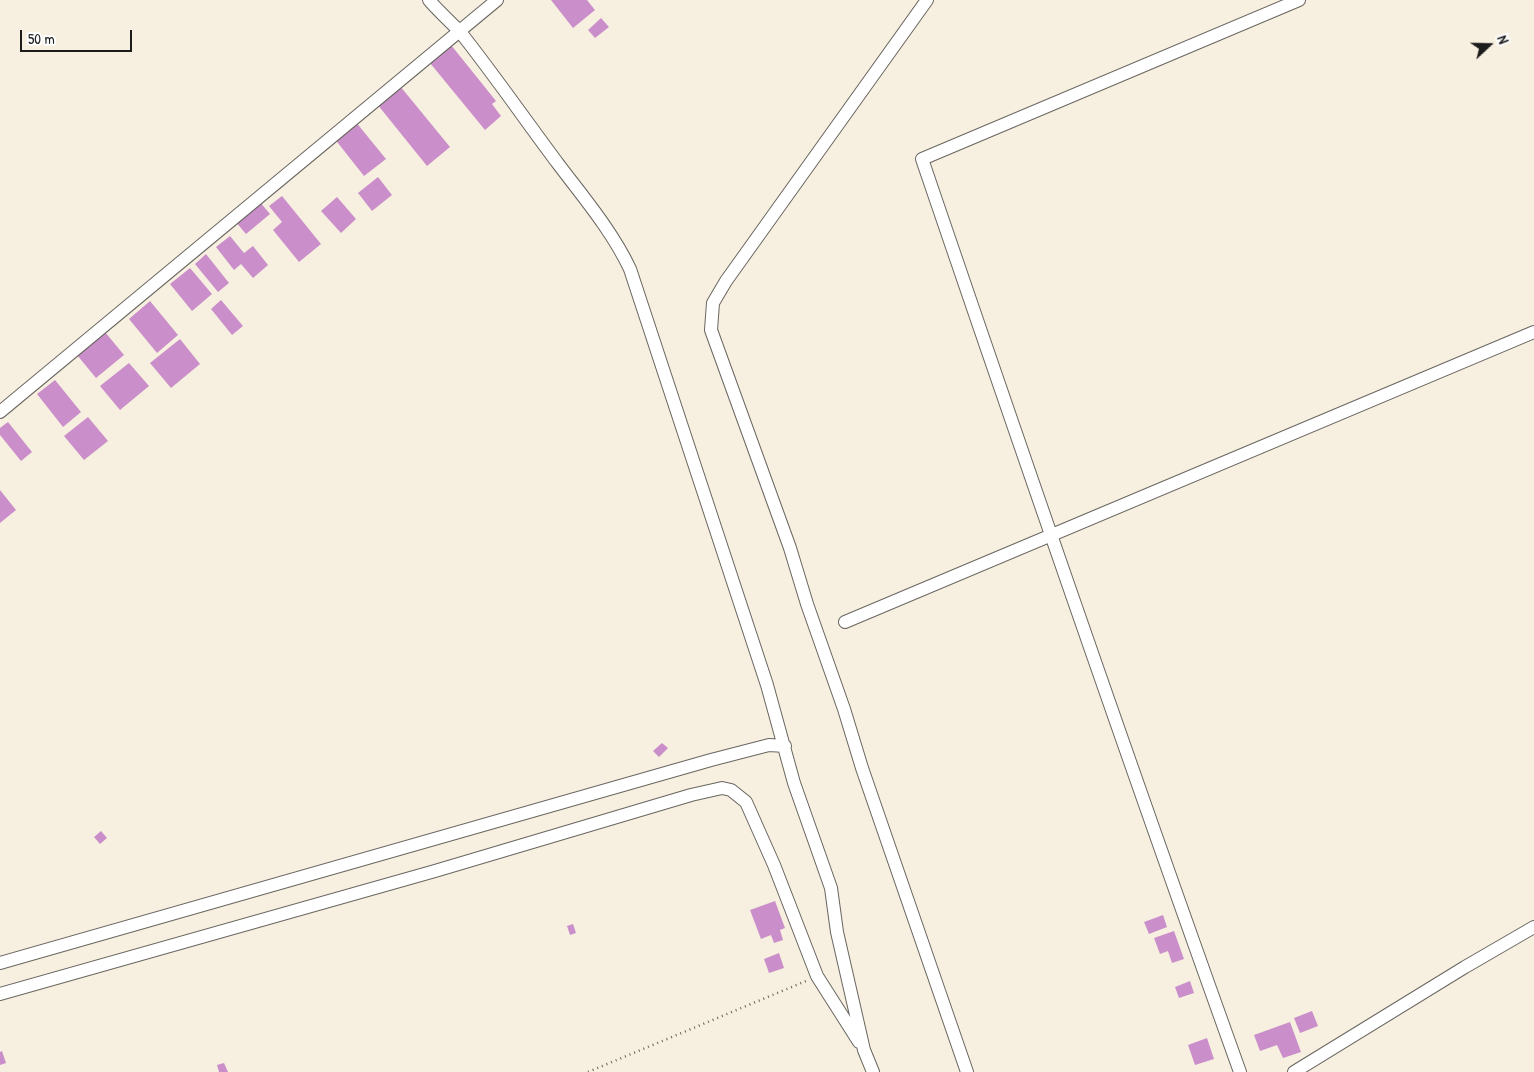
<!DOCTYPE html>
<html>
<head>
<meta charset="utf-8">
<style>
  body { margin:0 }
  #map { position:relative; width:1534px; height:1072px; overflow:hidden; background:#f7efdf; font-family:"Patrick Hand",sans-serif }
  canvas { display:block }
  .north { position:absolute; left:1464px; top:20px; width:50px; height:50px; -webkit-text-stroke:4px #fff; paint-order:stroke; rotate:69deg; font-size:14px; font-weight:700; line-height:20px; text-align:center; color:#1c1c1c }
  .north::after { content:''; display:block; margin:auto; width:18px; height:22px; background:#1c1c1c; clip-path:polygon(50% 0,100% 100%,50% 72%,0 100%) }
  .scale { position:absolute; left:20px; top:30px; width:112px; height:22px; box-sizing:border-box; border:2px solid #1c1c1c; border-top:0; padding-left:6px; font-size:15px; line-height:18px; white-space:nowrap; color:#1c1c1c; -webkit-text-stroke:4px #fff; paint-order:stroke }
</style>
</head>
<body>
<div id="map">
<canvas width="1534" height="1072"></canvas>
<div class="north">N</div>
<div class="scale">50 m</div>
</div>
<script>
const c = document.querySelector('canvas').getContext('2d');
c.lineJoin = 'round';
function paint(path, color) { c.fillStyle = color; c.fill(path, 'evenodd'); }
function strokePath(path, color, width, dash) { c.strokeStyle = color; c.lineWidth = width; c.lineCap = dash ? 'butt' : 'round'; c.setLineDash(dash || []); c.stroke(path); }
paint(new Path2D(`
  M551 0H587L595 10 573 28Z
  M601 18 609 27 595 38 588 30Z
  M451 45 496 101 492 104 501 116 485 130 430 63Z
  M400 86 450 147 427 166 377 104Z
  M355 121 386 159 364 176 334 138Z
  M378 177 392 195 372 211 358 193Z
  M282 196 321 244 299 262 273 230 282 222 269 206Z
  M337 197 356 219 341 233 321 211Z
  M259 201 270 214 246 234 235 221Z
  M230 236 244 253 253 246 268 265 253 278 241 264 234 270 216 247Z
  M206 254 229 283 218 292 195 264Z
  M190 268 212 294 192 311 170 284Z
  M221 300 243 326 232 335 211 309Z
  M150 301 178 335 157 353 129 319Z
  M105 332 124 355 96 378 77 355Z
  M180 339 200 364 171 388 150 363Z
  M129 363 149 386 120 410 100 386Z
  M55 380 81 412 63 427 37 394Z
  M88 417 108 441 84 460 64 436Z
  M8 422 32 452 21 461 0 435V428Z
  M0 490 16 510 0 523Z
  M662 743 668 748 659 757 653 751Z
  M101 831 107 838 100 844 94 837Z
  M775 901 785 928 780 930 783 940 774 943 771 935 761 939 750 910Z
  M1163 915 1167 927 1149 934 1144 922Z
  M573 924 576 933 570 935 567 926Z
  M1174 931 1184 959 1172 963 1168 951 1160 954 1154 938Z
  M779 953 784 968 769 973 764 959Z
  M1190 981 1194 993 1179 998 1175 987Z
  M1312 1011 1318 1026 1300 1033 1294 1018Z
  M1290 1022 1301 1052 1283 1058 1277 1045 1260 1051 1254 1035Z
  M1207 1038 1214 1059 1195 1065 1188 1045Z
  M2 1051 6 1063 0 1065V1052Z
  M224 1063 228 1072H219L217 1065Z`), '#ca8fca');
const minor = new Path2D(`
  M429 0C439 12 451 22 461 33 495 76 526 121 559 165 584 198 612 231 630 269L767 685 794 783 831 888 837 932 864 1050 873 1072
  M927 0 726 281 713 303 711 330 790 548 807 604 844 709 862 768 967 1072
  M0 412 497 0
  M845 622 1534 332
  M0 963 711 760 769 745 785 746
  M0 994 435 871 691 795 722 788 731 790 746 802 774 865 817 976 859 1042
  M1240 1072C1131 769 1026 464 922 159L1299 0
  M1294 1072 1465 967 1534 927`);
strokePath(minor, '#696660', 14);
strokePath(new Path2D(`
  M588 1072 806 981`), '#696660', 2.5, [1, 4]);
strokePath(minor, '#fff', 12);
</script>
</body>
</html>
